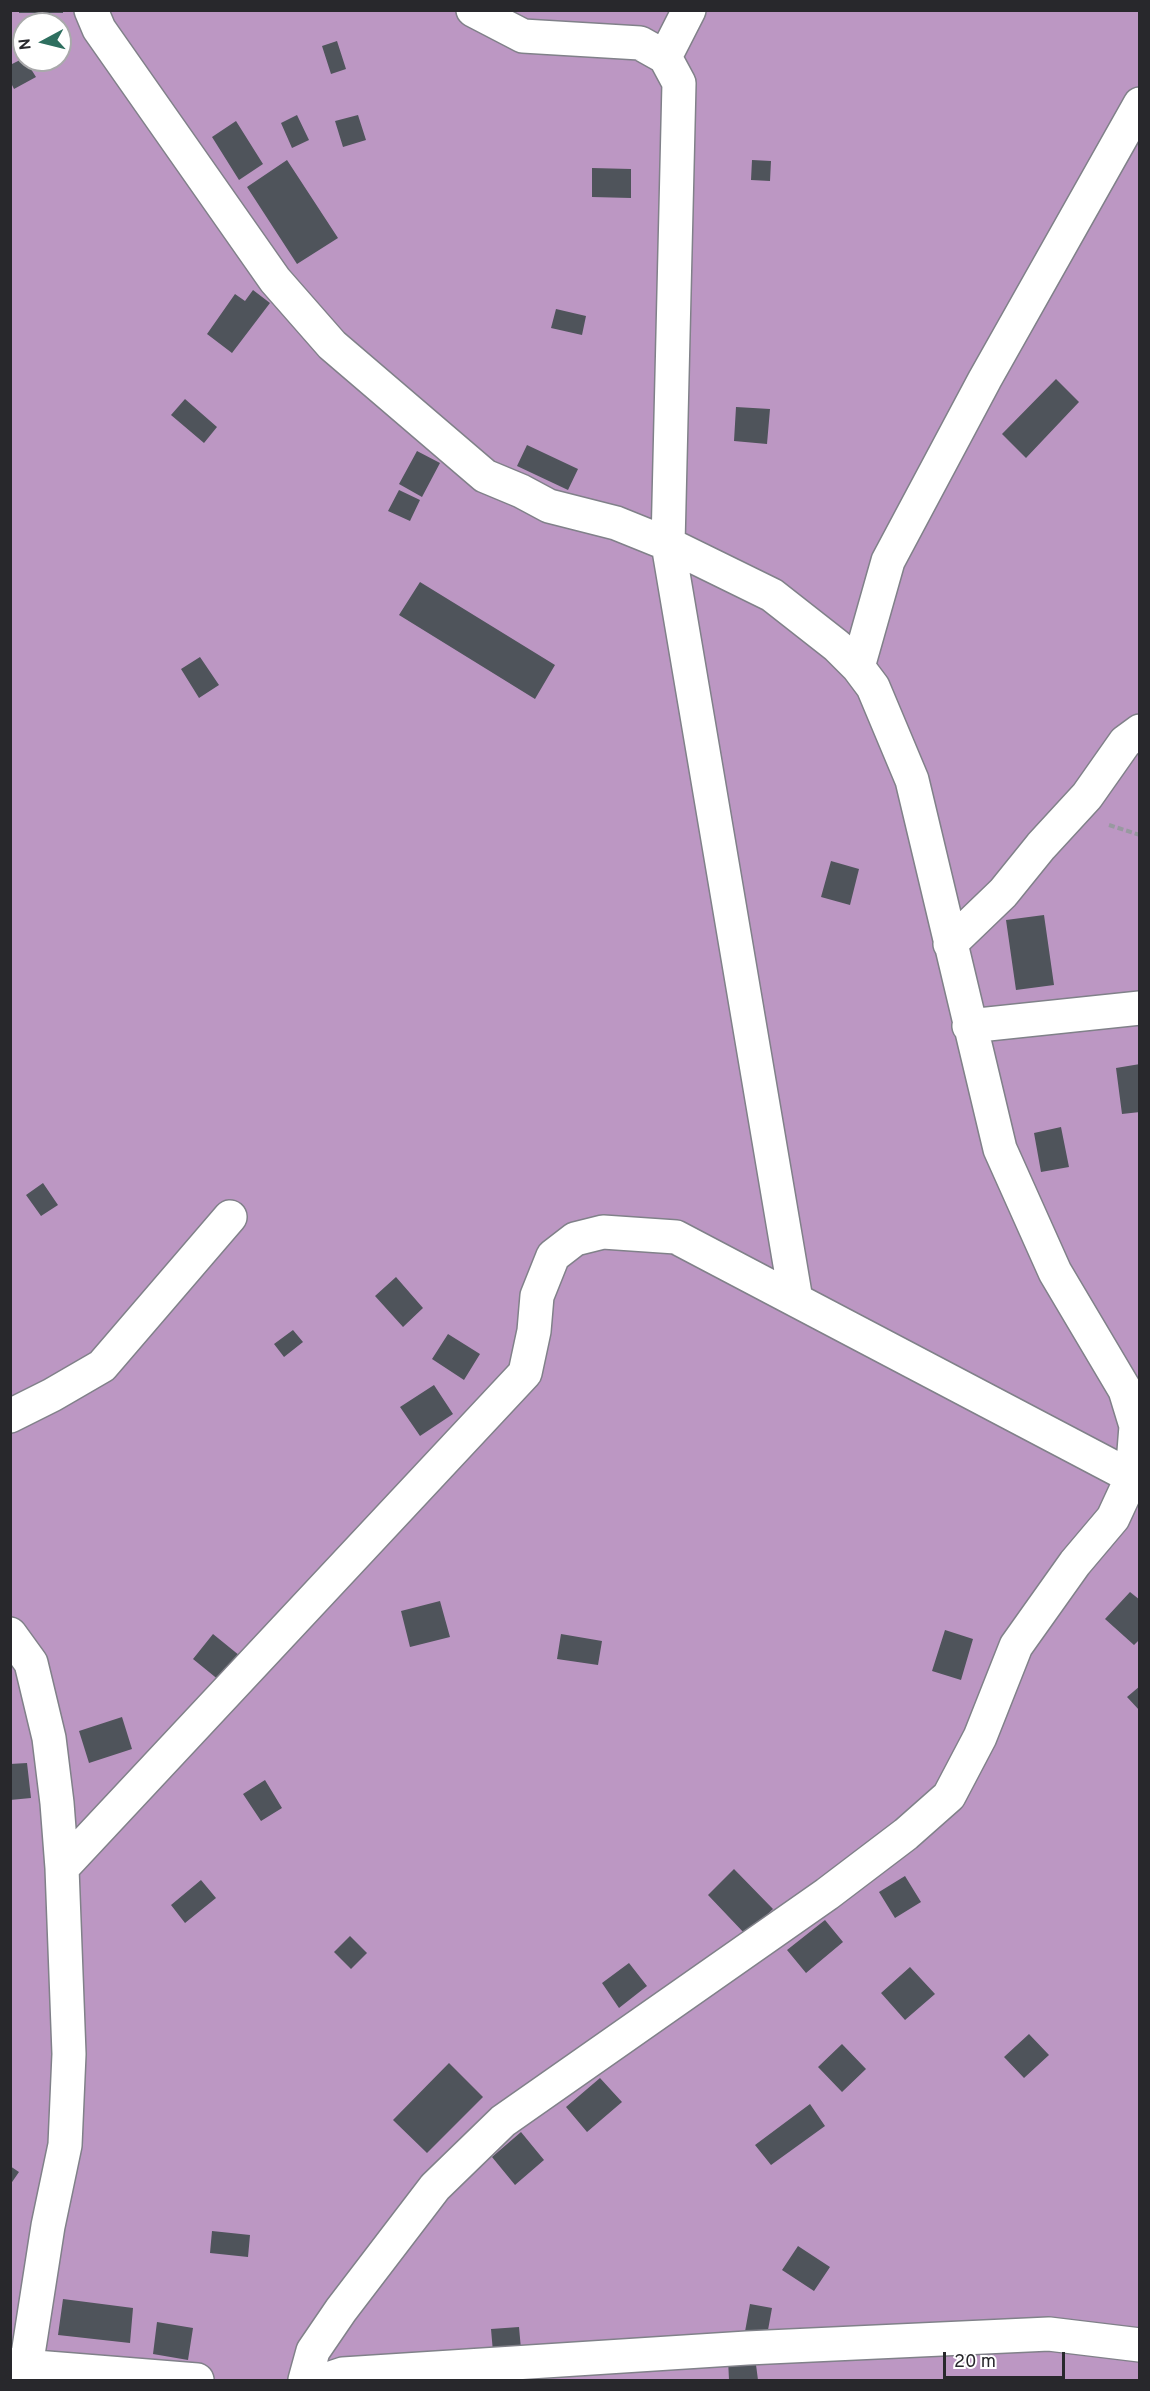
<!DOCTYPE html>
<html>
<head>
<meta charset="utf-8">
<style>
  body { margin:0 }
  #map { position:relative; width:1150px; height:2391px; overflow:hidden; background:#e8eaf3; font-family:Overpass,sans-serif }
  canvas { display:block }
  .frame { position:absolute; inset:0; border:12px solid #28282c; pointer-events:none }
  .north { position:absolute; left:12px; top:12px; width:60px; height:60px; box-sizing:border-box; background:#fff; border:2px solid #a9a9ab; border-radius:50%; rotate:263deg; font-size:16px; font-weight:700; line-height:24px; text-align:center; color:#28282c }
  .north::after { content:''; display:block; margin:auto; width:21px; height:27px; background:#2e6f5f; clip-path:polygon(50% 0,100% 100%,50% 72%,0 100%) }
  .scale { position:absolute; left:943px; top:2352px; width:122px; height:27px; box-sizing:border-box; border:3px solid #28282c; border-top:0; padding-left:8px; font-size:18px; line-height:21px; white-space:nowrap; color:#28282c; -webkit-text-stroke:4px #fff; paint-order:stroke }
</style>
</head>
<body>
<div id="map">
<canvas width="1150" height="2391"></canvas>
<div class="frame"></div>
<div class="north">N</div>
<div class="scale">20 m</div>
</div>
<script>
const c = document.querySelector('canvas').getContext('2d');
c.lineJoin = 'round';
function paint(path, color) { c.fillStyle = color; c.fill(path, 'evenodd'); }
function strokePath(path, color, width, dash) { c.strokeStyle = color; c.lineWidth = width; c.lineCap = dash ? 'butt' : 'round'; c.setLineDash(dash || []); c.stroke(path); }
paint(new Path2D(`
  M11 11H1139V2380H11ZM24 24H60V60H24Z`), '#bc97c3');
paint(new Path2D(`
  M19 10H63V13H19Z
  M337 41 346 69 331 74 322 46Z
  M24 58 36 77 14 89 10 81V65Z
  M297 115 309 140 292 148 281 123Z
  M358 115 366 140 343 147 335 121Z
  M236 121 263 164 239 180 212 137Z
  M287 160 338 238 297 264 247 187Z
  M752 160 771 161 770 181 751 180Z
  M592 168 631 169V198L592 197Z
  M253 290 270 303 232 353 207 334 235 294 245 301Z
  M556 309 586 316 582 335 551 328Z
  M1056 379 1079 402 1026 458 1002 434Z
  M185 399 217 427 204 443 171 415Z
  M736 407 770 409 767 444 734 441Z
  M527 445 578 469 568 490 517 466Z
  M417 451 440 463 422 497 399 484Z
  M399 490 420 500 410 521 388 511Z
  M420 582 555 665 535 699 399 615Z
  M200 657 219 685 199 698 181 669Z
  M831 861 859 869 850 905 821 897Z
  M1044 915 1054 985 1016 990 1006 920Z
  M1140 1064V1112L1122 1114 1116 1068Z
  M1061 1127 1069 1167 1041 1172 1034 1133Z
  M43 1183 58 1205 41 1216 26 1195Z
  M396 1277 423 1308 403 1327 375 1296Z
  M293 1330 303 1342 284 1357 274 1344Z
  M448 1334 480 1354 464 1380 432 1359Z
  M434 1385 453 1414 420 1436 400 1407Z
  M1130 1592 1140 1600V1639L1134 1645 1105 1619Z
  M440 1601 450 1637 410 1647 401 1611Z
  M945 1630 973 1639 961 1680 932 1671Z
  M213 1634 245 1660 225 1685 193 1659Z
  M561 1634 602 1641 598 1665 557 1659Z
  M1140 1686V1711L1127 1697Z
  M122 1717 132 1749 89 1763 79 1731Z
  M27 1763 31 1798 10 1800V1764Z
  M265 1780 282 1808 261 1821 243 1794Z
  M734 1869 773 1909 746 1935 708 1895Z
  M905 1876 921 1902 895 1918 879 1892Z
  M201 1880 216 1898 185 1923 171 1905Z
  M825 1920 843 1942 806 1973 787 1950Z
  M350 1936 367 1953 351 1969 334 1952Z
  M629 1963 647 1986 619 2008 602 1983Z
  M910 1967 935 1994 905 2020 881 1993Z
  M1029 2034 1049 2055 1024 2078 1004 2057Z
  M842 2044 866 2069 842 2092 818 2067Z
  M449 2063 483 2097 427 2153 393 2120Z
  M600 2078 622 2102 587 2132 566 2107Z
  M810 2104 825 2126 771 2165 755 2145Z
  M521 2132 544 2160 515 2185 492 2157Z
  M10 2166 19 2172 10 2185Z
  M212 2231 250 2235 248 2257 210 2253Z
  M798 2246 830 2267 814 2291 782 2270Z
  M63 2299 133 2308 130 2343 58 2335Z
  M750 2304 772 2308 766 2341 744 2337Z
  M157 2322 193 2328 188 2360 153 2354Z
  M519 2327 521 2349 493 2352 491 2329Z
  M755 2357 758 2380H729L728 2359Z`), '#4f545b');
const minor = new Path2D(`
  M91 10 99 29 275 280 332 345 485 476 521 491 549 506 616 523 668 544 772 595 837 646 858 667 873 687 912 780 1000 1149 1055 1272 1125 1390 1136 1426 1132 1477 1113 1518 1075 1563 1016 1646 980 1737 949 1796 906 1834 827 1894 503 2121 435 2187 341 2310 313 2351 305 2380
  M473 10 523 36 640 43 665 57 679 83 668 544 796 1300
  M665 57 689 10
  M858 667 888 561 985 379 1140 104
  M950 944 1003 893 1041 846 1087 796 1125 742 1140 731
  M969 1026 1140 1008
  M10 1416 52 1395 102 1366 230 1217
  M10 1634 31 1663 49 1738 57 1803 62 1868 69 2054 65 2145 48 2226 26 2367
  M62 1868 525 1373 534 1331 537 1296 553 1256 575 1239 603 1232 676 1237 1132 1477
  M10 2365 197 2380
  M325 2380 343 2374 747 2348 1049 2334 1140 2345`);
strokePath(minor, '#808189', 36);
strokePath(new Path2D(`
  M1109 825 1140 835`), '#9899a0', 4, [6, 3]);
strokePath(minor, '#fff', 33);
</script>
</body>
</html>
